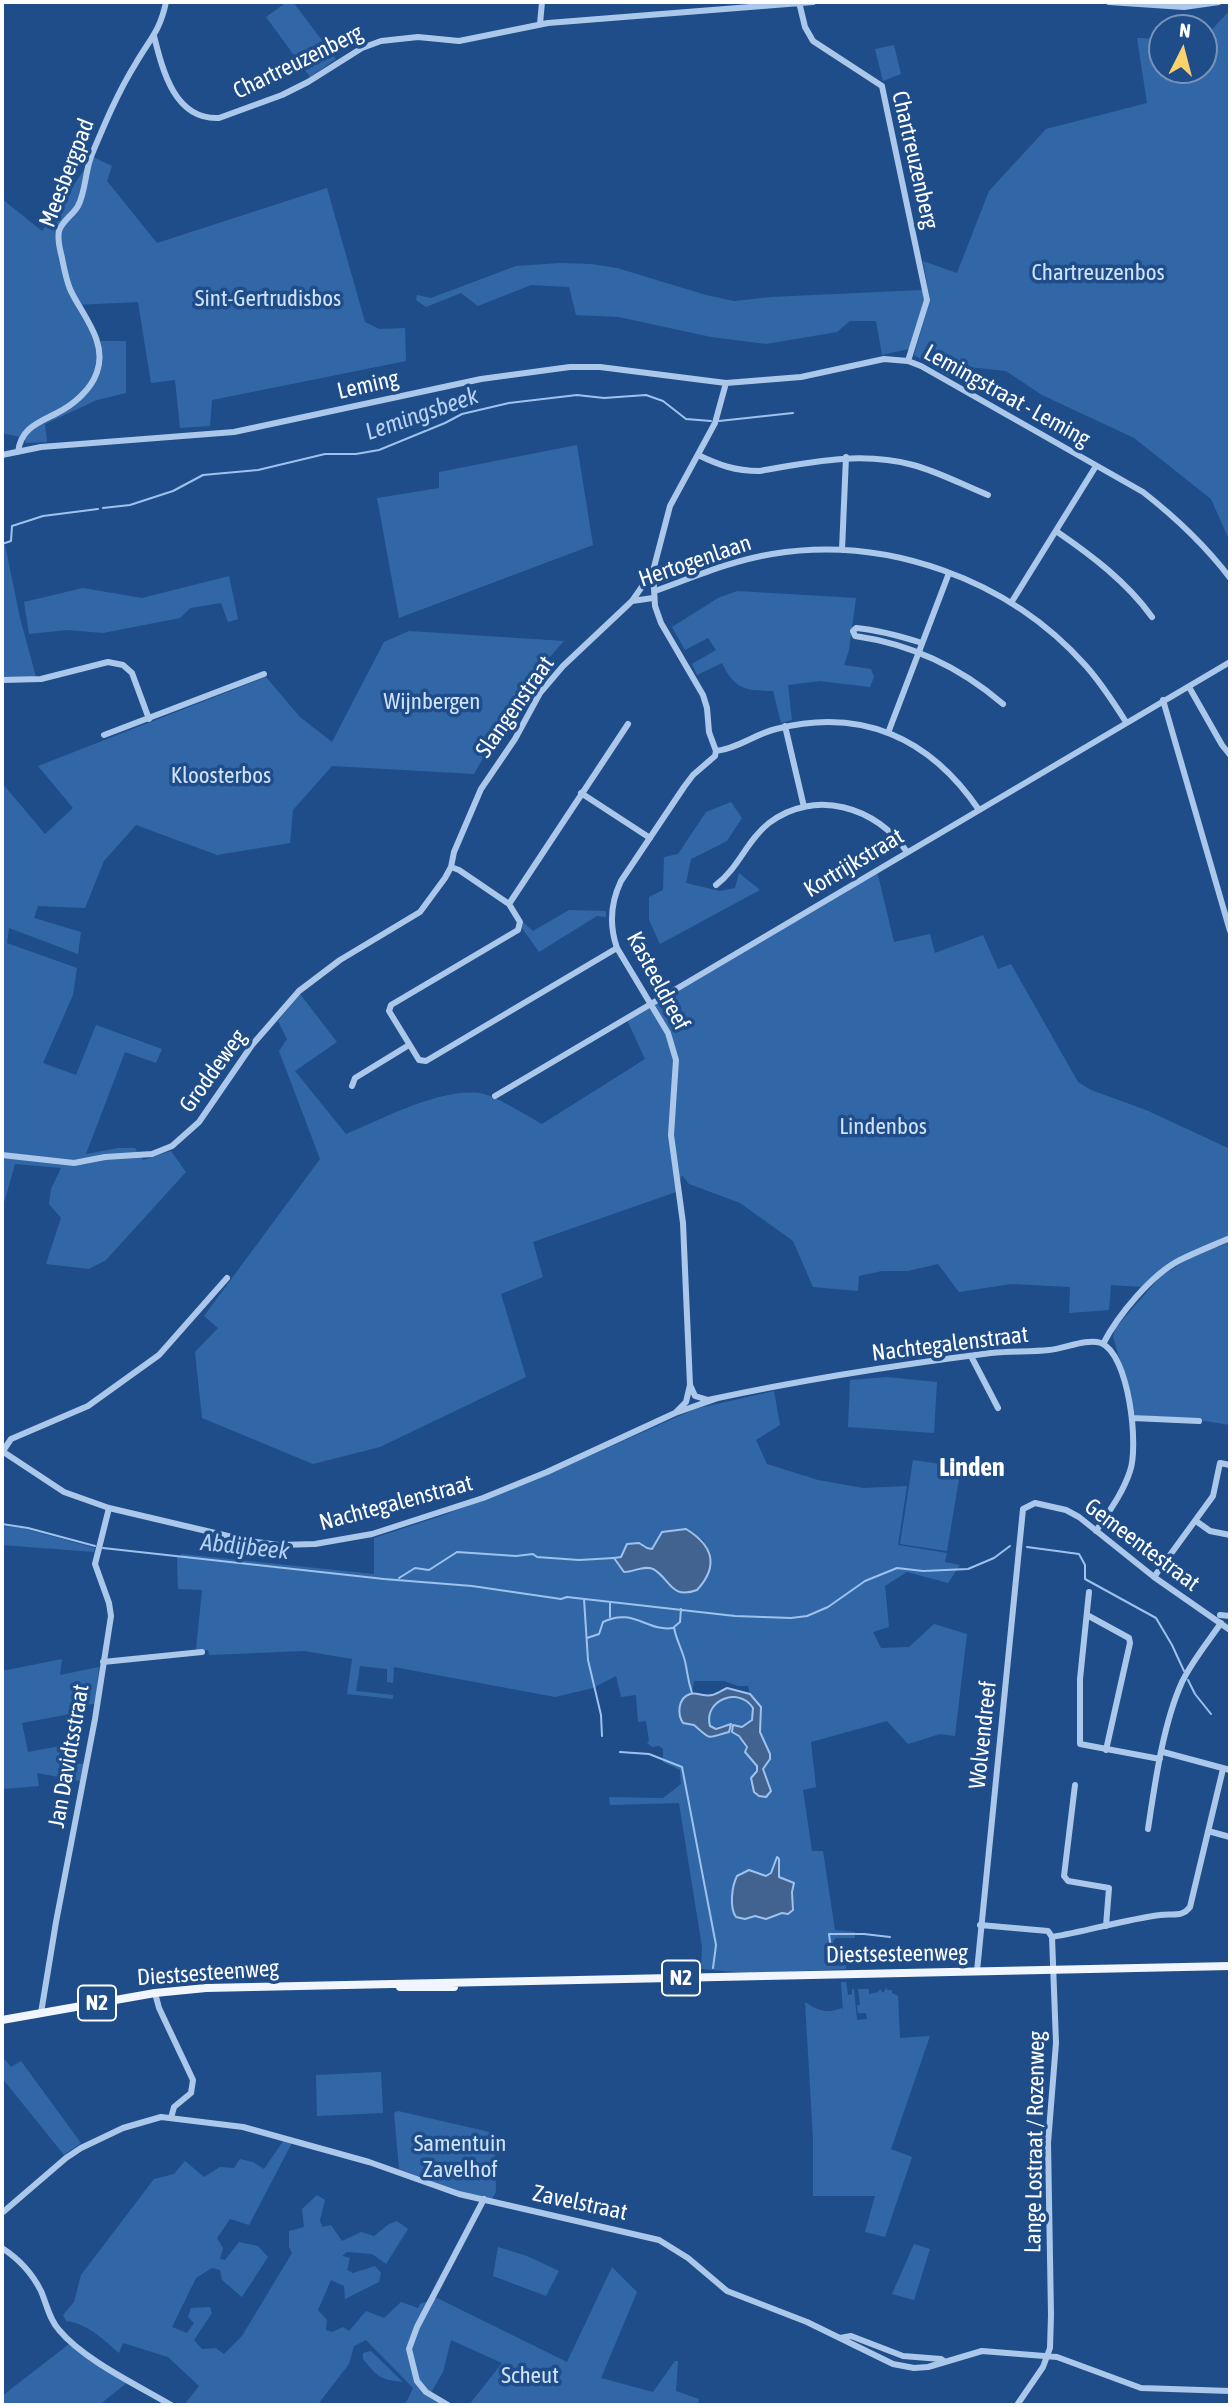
<!DOCTYPE html>
<html>
<head>
<meta charset="utf-8">
<style>
  body { margin:0 }
  #map { position:relative; width:1232px; height:2407px; overflow:hidden; background:#1f4d8a; font-family:"Asap Condensed",sans-serif }
  canvas { display:block }
  .frame { position:absolute; inset:0; border:4px solid #fff; pointer-events:none }
  .north { position:absolute; left:1148px; top:14px; width:70px; height:70px; box-sizing:border-box; background:#1f4d8a; border:2px solid #7994b9; border-radius:50%; rotate:6deg; font-size:19px; font-weight:700; line-height:28px; text-align:center; color:#fff }
  .north::after { content:''; display:block; margin:auto; width:24px; height:32px; background:#fad16a; clip-path:polygon(50% 0,100% 100%,50% 72%,0 100%) }
</style>
</head>
<body>
<div id="map">
<canvas width="1232" height="2407"></canvas>
<div class="frame"></div>
<div class="north">N</div>
</div>
<script>
const c = document.querySelector('canvas').getContext('2d');
c.lineJoin = 'round';
function paint(path, color) { c.fillStyle = color; c.fill(path, 'evenodd'); }
function strokePath(path, color, width, dash) { c.strokeStyle = color; c.lineWidth = width; c.lineCap = dash ? 'butt' : 'round'; c.setLineDash(dash || []); c.stroke(path); }
function drawText(font, color, halo, rows, align = 'center') {
  c.font = font + ' "Asap Condensed",sans-serif'; c.lineWidth = 7; c.setLineDash([]); c.textBaseline = 'middle'; c.strokeStyle = halo; c.fillStyle = color; for (const [text, x, y, turn = 0] of rows) {
    c.save(); c.translate(x, y); c.rotate((+turn || 0) * Math.PI / 180); c.textAlign = isNaN(turn) ? turn : align; if (halo) c.strokeText(text, 0, 0); c.fillText(text, 0, 0); c.restore();
  }
}
paint(new Path2D(`
  M287 2H293L336 59 310 77 266 17Z
  M1230 10V542L1211 499 1134 438 1042 395 1006 371 959 366 948 376 914 355 930 300 923 261 957 273 989 191 1046 129 1147 103 1137 38 1162 39V70H1204V38Z
  M894 45 901 74 883 81 875 49Z
  M93 157 112 166 107 181 157 243 327 188 365 322 379 329 405 328 406 361 212 400 210 426 180 428 175 380 151 383 138 302 75 305 96 341H126V393L97 400 45 424 47 442 25 443V438L2 433V199L42 231Z
  M559 263 591 264 617 268 706 295 734 301 771 297 922 290 924 299 911 342 913 348 882 355 876 321H850L837 332 766 344 711 337 619 317 576 315 569 287 531 285 478 306 461 293 426 307 416 300 417 295 431 298 516 266Z
  M577 445 593 545 399 618 377 498 439 488V472Z
  M2 545H5L20 618 36 677H2Z
  M229 576 238 619 228 622 221 603 190 608 180 618 103 633 67 630 29 634 24 602 83 588 142 598Z
  M737 591 856 598 849 650 844 665 871 669 874 677 870 687 819 681 788 685 792 720 781 723 773 691C746 691 734 689 722 663L697 675 692 664 716 650 708 638 685 650 672 627 718 598Z
  M409 631 564 641 523 687 474 774 332 766 293 810 290 843 217 855 136 825 104 861 85 908 38 906 34 918 81 932 78 954 9 928 7 943 77 968 73 995 43 1063 76 1075 96 1025 162 1049 156 1063 125 1052 86 1154 118 1148H135L143 1160 171 1151 186 1172 106 1260 89 1269 46 1264 61 1218 49 1204 51 1189 61 1168 15 1164 2 1210V783L45 834 73 808 38 766 266 677 300 717 332 742 384 642Z
  M731 802 742 818 727 841 691 859 686 883 720 891 735 888 739 873 760 890 660 944 649 920V897L663 890 664 857 678 854 706 812Z
  M877 871 894 942 930 934 935 953 983 935 998 969 1011 964 1078 1082 1091 1090 1146 1110 1230 1149V1236L1186 1255 1142 1287 1111 1285 1109 1310 1069 1313 1070 1287 1011 1284 959 1292 938 1264 908 1271H882L859 1276 858 1291 813 1287 793 1241 740 1203 689 1184 682 1175 676 1192 533 1242 543 1277 501 1294 526 1377 380 1447 313 1464 202 1418 195 1352 218 1328 204 1316 320 1159 279 1051 287 1039 278 1021 300 994 337 1042 295 1071 346 1134C382 1119 446 1085 484 1094 499 1098 527 1116 542 1124L645 1059 627 1020Z
  M569 910 606 911V917L597 916 539 952 522 928 523 922 533 931Z
  M1230 1242V1425L1192 1419 1135 1415 1113 1336 1116 1327 1161 1276 1190 1258Z
  M886 1377 937 1382 934 1433 848 1427 850 1380Z
  M774 1391 780 1425 756 1440 767 1464 818 1480 863 1488 907 1486 898 1545 947 1553 945 1562 960 1565 948 1583 907 1572 885 1586 889 1627 873 1632 881 1648 909 1647 934 1624 967 1634 955 1736 940 1734 908 1744 887 1721 811 1742 816 1787 803 1790 812 1851H823L835 1930 855 1932V1938H836L833 1941V1966L846 1965V1969L748 1973 701 1969 702 1947 679 1803 610 1805 609 1797 663 1798 681 1784 680 1770 663 1762V1749L659 1746 652 1747 647 1743 649 1741 646 1721 638 1722 636 1695 621 1697 616 1676 593 1688 555 1697 394 1667 393 1683 387 1682V1669L360 1666 356 1691 393 1695V1699L347 1694 352 1659 304 1651 209 1655 208 1650H196L202 1590 178 1589 177 1557 182 1554 374 1574V1538L444 1515 551 1473 695 1409ZM686 1529 704 1541 708 1573 704 1582 680 1591C659 1580 657 1561 631 1572L615 1558 621 1557 639 1543 647 1548 653 1549 658 1537ZM694 1681H724L738 1686H748L750 1694 757 1700 760 1732 766 1743 768 1762 763 1769 771 1791 766 1797 759 1796 754 1774 757 1766C745 1757 747 1743 736 1734L737 1726C749 1727 755 1719 753 1708L744 1699 722 1698 713 1708 708 1723 713 1728 723 1725 729 1732 709 1738 699 1731 698 1726 687 1724 681 1703 692 1693ZM777 1857 779 1877 794 1883 792 1892 794 1909C787 1913 774 1918 765 1918 757 1919 755 1915 747 1918 739 1904 725 1885 742 1872H752L766 1876 771 1873Z
  M913 1460 961 1467 947 1551 900 1544Z
  M2 1526 22 1528 95 1548 94 1552 2 1545Z
  M62 1659 60 1675 99 1667 95 1704 81 1705V1712L22 1723 28 1752 60 1746 59 1763 84 1764 80 1781 37 1773 39 1786 2 1789V1671Z
  M841 1982H846L848 1995 852 1994V1989H854L857 2020 867 2019 866 2013H858L857 2005H860L858 1989H869V1994L878 1992 880 1989 883 1993 887 1987V1990H892V1993L898 1996 900 2038 930 2036 891 2149 912 2157 885 2237 865 2232 875 2196H813V2138L805 2002C819 2011 826 2014 842 2008L843 2011Z
  M2 2056 11 2067 21 2061 81 2143 64 2155 2 2078Z
  M381 2072 383 2113 317 2116 316 2075Z
  M398 2111 494 2133 496 2192 492 2199 459 2191 399 2169 394 2113Z
  M286 2137 294 2139 249 2225 230 2219 217 2238 223 2248 220 2259 225 2260 239 2242 258 2246 268 2257 242 2297 222 2280 220 2270 212 2268 196 2278 172 2327 187 2333 194 2323 188 2317 191 2308 210 2307 212 2313 194 2340 202 2349 216 2348 224 2354 242 2336 292 2253 289 2247V2231L304 2227 302 2209 317 2195 325 2200 320 2220 322 2227 331 2225 342 2241 361 2232 374 2236 389 2224 397 2221 408 2229 386 2264 372 2254 347 2252 342 2256 350 2258 347 2270 353 2273 375 2266 381 2273 379 2282 345 2299 344 2286 331 2280 318 2310 327 2320 326 2330 332 2332 343 2327 349 2331 366 2311 384 2318 401 2302 418 2308 420 2304 437 2298 567 2362 612 2267 637 2292 601 2378 653 2392 675 2361H678L676 2391 699 2399 698 2405H469L502 2363 451 2340 443 2372 430 2394V2398L442 2405H405L413 2388 366 2340 354 2346 349 2364 319 2403 321 2405H184L199 2386 168 2357 123 2343 119 2353C104 2340 87 2323 66 2321L63 2315 74 2302 81 2275 154 2179 174 2174 185 2161 204 2177 220 2167 234 2168 240 2159 253 2162 264 2169Z
  M914 2244 930 2249 914 2300 892 2294Z
  M498 2247 527 2256 559 2271 546 2296 493 2276Z
  M69 2344 128 2382 99 2405H2V2396Z
  M371 2351 375 2355 403 2382C380 2380 377 2376 363 2359V2353Z`), '#3267a7');
const water = new Path2D(`
  M686 1529C712 1545 720 1565 697 1590 670 1600 670 1578 653 1569 643 1565 634 1572 624 1572L614 1558 621 1557 627 1544 639 1543 647 1548 652 1549 662 1532Z
  M727 1688 750 1694 761 1707 760 1732 770 1754V1759L763 1769 771 1791 766 1797 759 1796 754 1792 751 1778 757 1771V1766L745 1752 747 1747 739 1736 732 1732 733 1725 742 1727 752 1720 753 1708C739 1686 703 1700 710 1726L716 1729 731 1724 729 1732C706 1738 712 1741 694 1725L683 1723C677 1714 678 1698 690 1694 696 1692 705 1697 712 1695 717 1694 722 1690 727 1688Z
  M777 1857 779 1859V1877L794 1883 792 1892 793 1910 788 1914 782 1913 766 1919 755 1916 745 1919 736 1917C729 1907 732 1886 737 1876L749 1870 766 1876 771 1873Z`);
paint(water, '#426390');
strokePath(water, '#9ec2ed', 2);
strokePath(new Path2D(`
  M719 421 793 413
  M103 508 130 505 173 491 203 475 258 470 325 454H356L379 450 445 423 462 414 509 403 577 395 604 398 646 395 663 401 686 419 711 421
  M2 544 11 541 12 526 43 516 98 509
  M2 1524 28 1528 95 1546
  M1027 1547 1079 1554 1085 1565V1579L1156 1618 1172 1645 1184 1671
  M103 1548 384 1579 472 1586 561 1599 567 1597 735 1616 791 1618 807 1616 828 1607 865 1581 897 1568 923 1571 968 1569 994 1558 1010 1546
  M399 1578 415 1568 429 1570 457 1552 516 1556 533 1554 537 1557 579 1560 614 1558
  M584 1599 588 1660 601 1715 602 1736
  M610 1602V1617
  M681 1609 680 1622 674 1627C676 1641 684 1652 686 1666 688 1677 688 1681 692 1693
  M587 1638 599 1634 603 1622C633 1607 647 1632 673 1628
  M1188 1680 1195 1694 1211 1714
  M620 1752 649 1754 682 1767 716 1945 713 1968
  M833 1964 829 1934H864L890 1937`), '#9ec2ed', 2);
strokePath(new Path2D(`
  M799 2 805 27 813 41 882 86 883 91 927 300 908 361
  M1109 2 1184 7 1219 2
  M540 24 542 2
  M154 36C163 72 175 120 219 118L282 95 308 82 362 48 381 41 418 37 459 41 548 23 813 2
  M18 452C21 428 38 423 57 413 73 405 91 390 97 372 108 341 81 314 70 289 66 279 64 268 62 258 60 249 57 240 59 231 62 221 73 215 78 206 86 191 85 170 92 154 105 123 118 92 136 63 150 39 160 31 166 2
  M2 455 41 447 234 432 481 379 570 367H600L726 383 801 377 884 359 908 361 921 366 1143 492C1175 517 1205 545 1230 578
  M698 455C719 465 735 471 759 471 811 462 861 451 913 465 939 472 963 485 988 495
  M1056 531C1091 555 1127 582 1152 617
  M842 550 846 457
  M653 571 655 606 661 623 703 695 707 708 709 732 716 751 715 756 693 775 684 787 621 881C610 904 609 925 617 948L668 1033 676 1060 671 1135 683 1223 690 1385 686 1402 675 1413
  M655 591C694 577 730 561 772 554 886 535 1009 579 1086 666 1101 683 1114 703 1126 722
  M632 601 653 598
  M1011 603 1096 466
  M922 643C900 636 879 630 856 628L853 631 855 636C911 644 960 667 1003 704
  M2 680 41 679 108 662 123 665 132 673 149 719
  M1189 687 1222 745 1230 755
  M1163 700 1230 931
  M785 726 804 807
  M888 733 949 573
  M104 735 264 674
  M716 751C737 749 755 734 776 729 862 707 930 738 979 810
  M581 793 650 838
  M451 867 459 870 509 904 520 922 518 930 391 1005 389 1011 419 1060 426 1061 617 948
  M716 885C738 869 747 840 769 823 815 788 877 807 907 852
  M509 904 628 724
  M352 1086 355 1078 409 1045
  M495 1096 1230 662
  M2 1155 74 1163 105 1157 152 1154 172 1146 199 1122 252 1045 299 991 340 960 420 912 445 878 451 867 454 852 481 789 515 739 540 693 563 666 632 601 653 571 670 506 715 423 726 383
  M1103 1344C1118 1315 1151 1275 1180 1260 1196 1252 1214 1245 1230 1238
  M971 1356 998 1408
  M690 1385 695 1396 708 1400C801 1380 896 1365 991 1353 1010 1351 1030 1352 1049 1350 1064 1349 1086 1338 1101 1343 1129 1354 1139 1446 1130 1471 1123 1493 1108 1513 1096 1531
  M1133 1418 1199 1421
  M2 1451 64 1492 109 1508 249 1541 279 1545 315 1544 372 1534 483 1498 547 1472 675 1413 718 1398
  M3 1451 11 1439 88 1406 159 1355 227 1278
  M1196 1521 1210 1531 1230 1535
  M1154 1577 1213 1496 1220 1463 1230 1465
  M1089 1592 1080 1679V1744L1160 1759
  M1087 1615 1129 1638 1130 1643 1106 1750
  M1220 1615 1230 1616
  M103 1662 202 1652
  M1163 1752 1230 1770
  M1075 1785 1064 1876 1068 1881 1109 1888 1106 1926
  M1148 1829C1155 1783 1163 1724 1182 1682 1192 1661 1208 1642 1221 1623
  M1208 1831 1230 1837
  M980 1925 1048 1931 1052 1937C1088 1931 1123 1920 1160 1915 1172 1913 1182 1918 1190 1907L1223 1769
  M977 1971 1023 1509 1035 1503 1066 1510 1079 1517 1154 1577 1230 1630
  M155 1993 159 2008 193 2080 191 2093 174 2107 171 2118
  M41 2013 56 1922 95 1719 111 1616 109 1603 95 1564 109 1508
  M2 2213 66 2158 81 2148 123 2128 161 2117 243 2127 369 2162 459 2194 659 2240 688 2258 727 2291 807 2322 893 2364 914 2368 928 2367 982 2351 1057 2357 1141 2388 1230 2391
  M2 2248C19 2259 32 2273 41 2291 47 2305 49 2319 59 2330 84 2360 137 2385 171 2405
  M840 2338 851 2336 903 2356 941 2359 945 2362
  M448 2405 426 2392 417 2381 409 2349 417 2327 484 2199
  M1017 2405 1043 2367 1050 2348 1051 2315 1048 2143 1056 2043 1052 1937`), '#abc8eb', 6);
strokePath(new Path2D(`
  M400 1987H454
  M2 2020 155 1993 206 1988 1230 1966`), '#f0f5fe', 8);
for (const [x, y, w] of [
  [681,1978,38],
  [97,2003,38]
]) { const box = new Path2D(); box.roundRect(x - w / 2, y - 17.5, w, 35, 5); c.fillStyle = '#1f4d8a'; c.fill(box); strokePath(box, '#fff', 2); }
drawText('bold 21px', '#fff', null, [
  ["N2",681,1978],
  ["N2",97,2003]
]);
drawText('23px', '#fff', '#1f4d8a', [
  ["Chartreuzenberg",298,62,-26],
  ["Chartreuzenberg",915,160,77],
  ["Meesbergpad",67,173,-69],
  ["Leming",368,385,-13],
  ["Lemingstraat - Leming",1007,396,29],
  ["Hertogenlaan",695,561,-19],
  ["Slangenstraat",515,707,-55],
  ["Kortrijkstraat",854,863,-31],
  ["Kasteeldreef",658,981,62],
  ["Groddeweg",213,1071,-54],
  ["Nachtegalenstraat",950,1344,-7],
  ["Nachtegalenstraat",396,1503,-15],
  ["Gemeentestraat",1142,1545,37],
  ["Wolvendreef",983,1735,-84],
  ["Jan Davidtsstraat",69,1756,-80],
  ["Diestsesteenweg",897,1954,-1],
  ["Diestsesteenweg",208,1973,-4],
  ["Lange Lostraat / Rozenweg",1035,2142,-89],
  ["Zavelstraat",580,2203,12]
]);
drawText('23px', '#d0e2f8', '#1f4d8a', [
  ["Chartreuzenbos",1098,273],
  ["Sint-Gertrudisbos",268,299],
  ["Wijnbergen",432,702],
  ["Kloosterbos",221,776],
  ["Lindenbos",883,1127],
  ["Samentuin",460,2144],
  ["Zavelhof",460,2170],
  ["Scheut",530,2376]
]);
drawText('italic 24px', '#b6d2f3', '#1f4d8a', [
  ["Lemingsbeek",422,414,-19],
  ["Abdijbeek",245,1547,6]
]);
drawText('bold 26px', '#fff', '#1f4d8a', [
  ["Linden",972,1468]
]);
</script>
</body>
</html>
